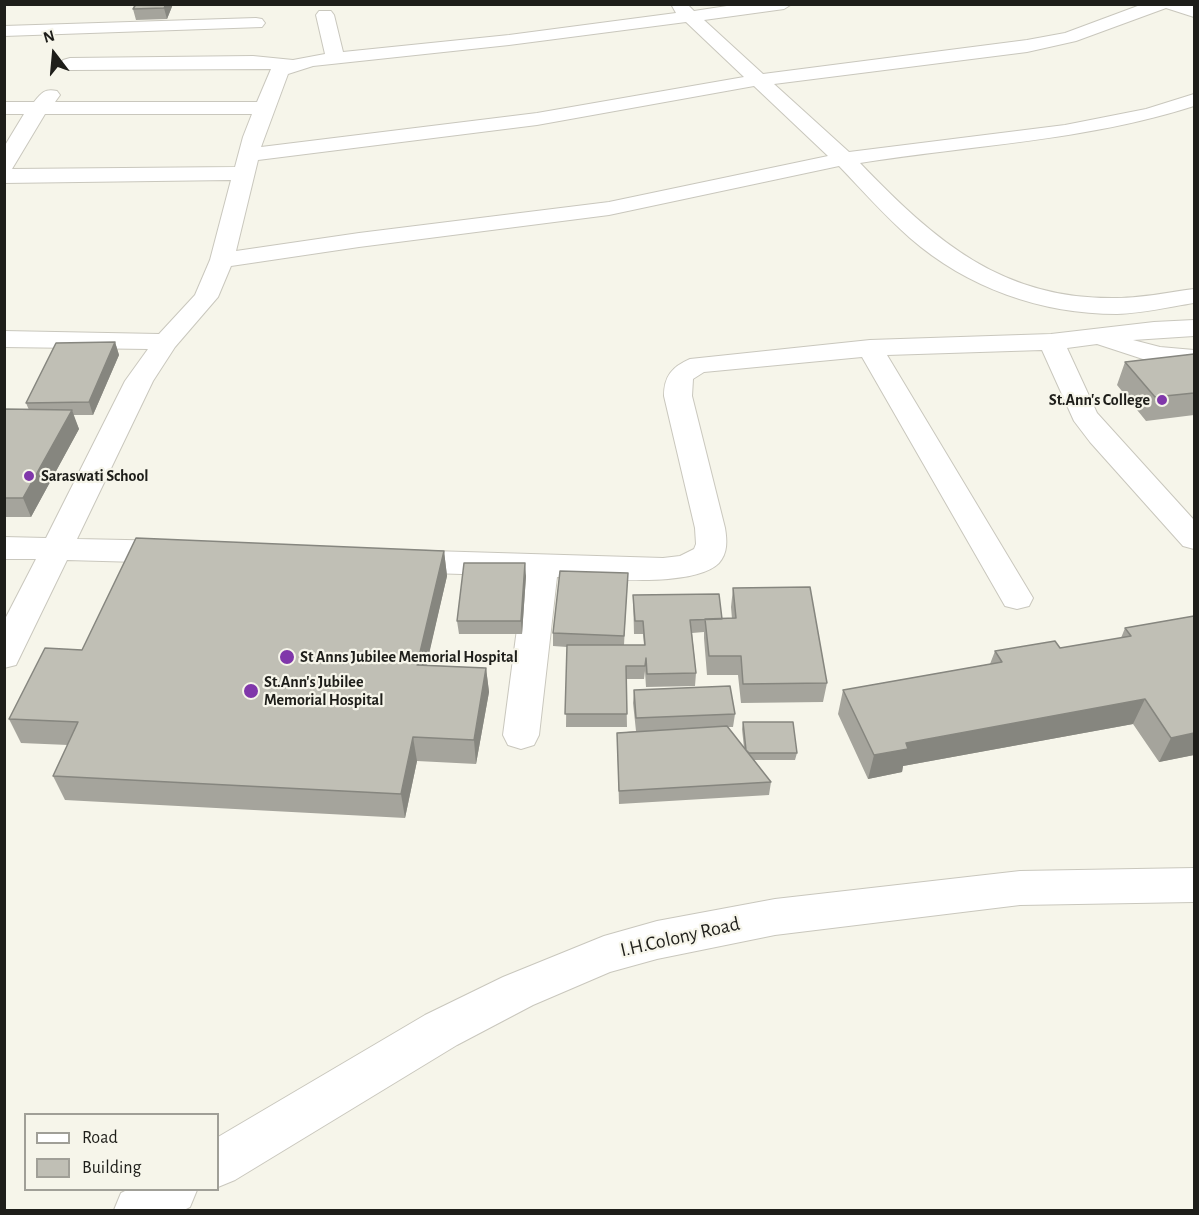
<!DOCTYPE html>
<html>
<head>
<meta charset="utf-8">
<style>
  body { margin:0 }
  #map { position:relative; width:1199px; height:1215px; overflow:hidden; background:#f6f5ea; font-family:"Alegreya Sans",sans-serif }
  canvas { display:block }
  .frame { position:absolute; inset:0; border:6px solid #1e1e1a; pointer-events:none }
  .legend { position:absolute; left:24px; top:1113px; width:195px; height:78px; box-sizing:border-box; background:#f6f5ea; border:2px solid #a09f97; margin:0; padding:8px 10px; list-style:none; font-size:18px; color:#1e1e1a }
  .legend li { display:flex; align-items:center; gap:12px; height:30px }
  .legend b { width:30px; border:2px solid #a09f97 }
  .north { position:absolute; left:24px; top:24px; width:60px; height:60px; -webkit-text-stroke:4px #f6f5ea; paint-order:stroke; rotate:344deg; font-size:16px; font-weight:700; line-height:24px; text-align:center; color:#1e1e1a }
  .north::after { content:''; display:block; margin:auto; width:21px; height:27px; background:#1e1e1a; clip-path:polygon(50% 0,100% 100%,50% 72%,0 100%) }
</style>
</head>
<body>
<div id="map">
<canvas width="1199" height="1215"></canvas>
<div class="frame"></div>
<ul class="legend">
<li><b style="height:8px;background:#fff"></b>Road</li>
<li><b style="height:16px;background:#c0bfb5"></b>Building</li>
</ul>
<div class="north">N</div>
</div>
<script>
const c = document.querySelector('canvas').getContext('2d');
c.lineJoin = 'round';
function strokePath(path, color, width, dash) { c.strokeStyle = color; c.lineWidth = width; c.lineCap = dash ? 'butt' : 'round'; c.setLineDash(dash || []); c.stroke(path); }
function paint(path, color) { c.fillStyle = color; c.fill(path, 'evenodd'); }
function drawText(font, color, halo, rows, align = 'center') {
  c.font = font + ' "Alegreya Sans",sans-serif'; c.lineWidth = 4.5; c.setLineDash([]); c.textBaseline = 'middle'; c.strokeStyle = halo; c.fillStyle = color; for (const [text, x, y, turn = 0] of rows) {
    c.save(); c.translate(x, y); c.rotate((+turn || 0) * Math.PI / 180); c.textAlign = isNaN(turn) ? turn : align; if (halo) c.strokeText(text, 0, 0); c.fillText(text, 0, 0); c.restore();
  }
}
const minor = new Path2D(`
  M671 4H687L694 11 740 4H792L784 9 704 20 763 74 1027 40 1065 33 1143 4 1194 6V17L1166 8 1076 41 1027 52 774 84 849 152 1065 125 1146 109 1194 94V106C1085 141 972 145 860 163 935 241 1002 300 1117 298 1143 298 1169 292 1194 289V303C1169 307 1143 313 1117 314 1042 314 967 288 910 238 885 216 863 191 839 166L609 215 359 247 231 266 218 297 175 347 153 381 77 539 174 541 185 544 190 552 185 560 174 563 67 560 16 665 4 668V621L36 559H4V537L46 538 125 381 148 349 4 347V331L159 334 195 295 210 260 231 180 4 183V147L24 114H4V102H34C41 93 45 88 57 91L60 95 55 102H257L271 69 70 70 63 68 61 64 63 60 70 58 253 56 293 60 325 54 316 15 319 11H331L334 15 343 52 509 35 676 13ZM686 22 744 77 537 113 261 147 288 74 313 66 509 45ZM754 86 828 156 609 202 359 233 236 251 258 160 537 125ZM45 114H252L243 137 235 167 12 169Z
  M256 18 262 19 265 23 262 27 4 36V26Z
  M1194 320V336L1133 340 1160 347 1194 350V366L1149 361 1097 344 1067 348 1097 413 1194 520V549L1183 546 1090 442 1074 421 1042 350 887 355 1033 598 1029 606 1017 609 1005 606 862 357 704 372 693 379 692 396 725 528C727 540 728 553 719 563 693 589 593 578 557 577L539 735 534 745 521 749 508 745 503 735 524 576 399 572 388 569 383 561 388 553 399 550 663 558 680 556 694 549 696 544 695 528 664 396C664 376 672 367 690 359L870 340 1051 334 1154 322Z
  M1194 868V902L1020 905 775 935 657 959 610 972 533 1005 457 1045 235 1180 218 1187V1137L425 1015 503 977 604 936 657 921 775 899 1020 871Z
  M127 1190H197L190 1207 184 1210H114L121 1193Z`);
strokePath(minor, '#c9c7bd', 2);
paint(minor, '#fff');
paint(new Path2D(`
  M173 4 167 19 136 20 133 9Z
  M115 342 119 355 93 415H73L79 429 31 517H4V409L29 410 26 403Z
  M1194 354V415L1146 421 1117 385 1125 362Z
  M444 551 447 576 426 665 486 668 489 692 476 764 417 761 405 818 65 800 53 776 68 745 21 743 9 719 82 650Z
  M526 576 522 634H459L457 621Z
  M627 586 624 645H644L643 634H634L633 595 722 619H732L731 607 733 588 827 683 823 702 741 703 738 675H707L704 638V632L692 633 696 673 695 686 646 687 645 671 644 679H626L627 727H566L567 647 553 646V633Z
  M1194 616V755L1159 762 1133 724 903 766 902 772 868 779 838 714 843 690 990 664 995 651 1060 648 1121 638 1125 628Z
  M634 690 735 714 733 727H728L744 748 742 729 743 722 797 753 795 760H754L771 782 769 795 619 804 617 733 636 731 633 703Z`), '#a5a49c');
paint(new Path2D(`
  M166 4H173L167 19 164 8Z
  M115 342 119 355 93 415 89 402Z
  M72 410 79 429 31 517 23 498Z
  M444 551 447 576 421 689 417 665Z
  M525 563 526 576 522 634 521 621Z
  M486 668 489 692 476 764 474 740Z
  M1145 699 1133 724 903 766 902 772 868 779 874 755 906 743Z
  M1194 733V755L1159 762 1171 738Z
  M413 737 417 761 405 818 401 794Z`), '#86867f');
const building = new Path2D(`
  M136 4H166L164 8 133 9Z
  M115 342 89 402 26 403 56 343Z
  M1194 354V393L1155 397 1125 362Z
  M4 409 72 410 23 498H4Z
  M136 538 444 551 417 665 486 668 474 740 413 737 401 794 53 776 78 722 9 719 45 648 82 650Z
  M464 563H525L521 621H457Z
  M560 571 628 573 624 636 553 633Z
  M810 587 827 683 743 684 741 656H709L705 619 736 618 733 588Z
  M719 594 722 619 690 620 696 673 647 674 646 658 645 666H626L627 714H565L567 645H645L643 621H635L633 595Z
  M1194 616V733L1171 738 1145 699 906 743 908 749 874 755 843 690 1002 662 995 651 1055 641 1060 648 1131 636 1125 628Z
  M730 686 735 714 636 718 634 690Z
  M743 722H793L797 753H749L746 750Z
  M727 726 771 782 619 791 617 733Z`);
paint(building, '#c0bfb5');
strokePath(building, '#86867f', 1.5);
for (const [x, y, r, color] of [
  [1162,400,6,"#8037aa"],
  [29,476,6,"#8037aa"],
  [287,657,8,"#8037aa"],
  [251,691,8,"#8037aa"]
]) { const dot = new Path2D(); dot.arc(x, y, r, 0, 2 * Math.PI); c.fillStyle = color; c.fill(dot); strokePath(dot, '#f6f5ea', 2); }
drawText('bold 16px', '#1e1e1a', '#f6f5ea', [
  ["St.Ann's College",1150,400,"right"],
  ["Saraswati School",41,476],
  ["St Anns Jubilee Memorial Hospital",300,657],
  ["St.Ann's Jubilee",264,682],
  ["Memorial Hospital",264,700]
], 'left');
drawText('20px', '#1e1e1a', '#f6f5ea', [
  ["I.H.Colony Road",680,937,-13]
]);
</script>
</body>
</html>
